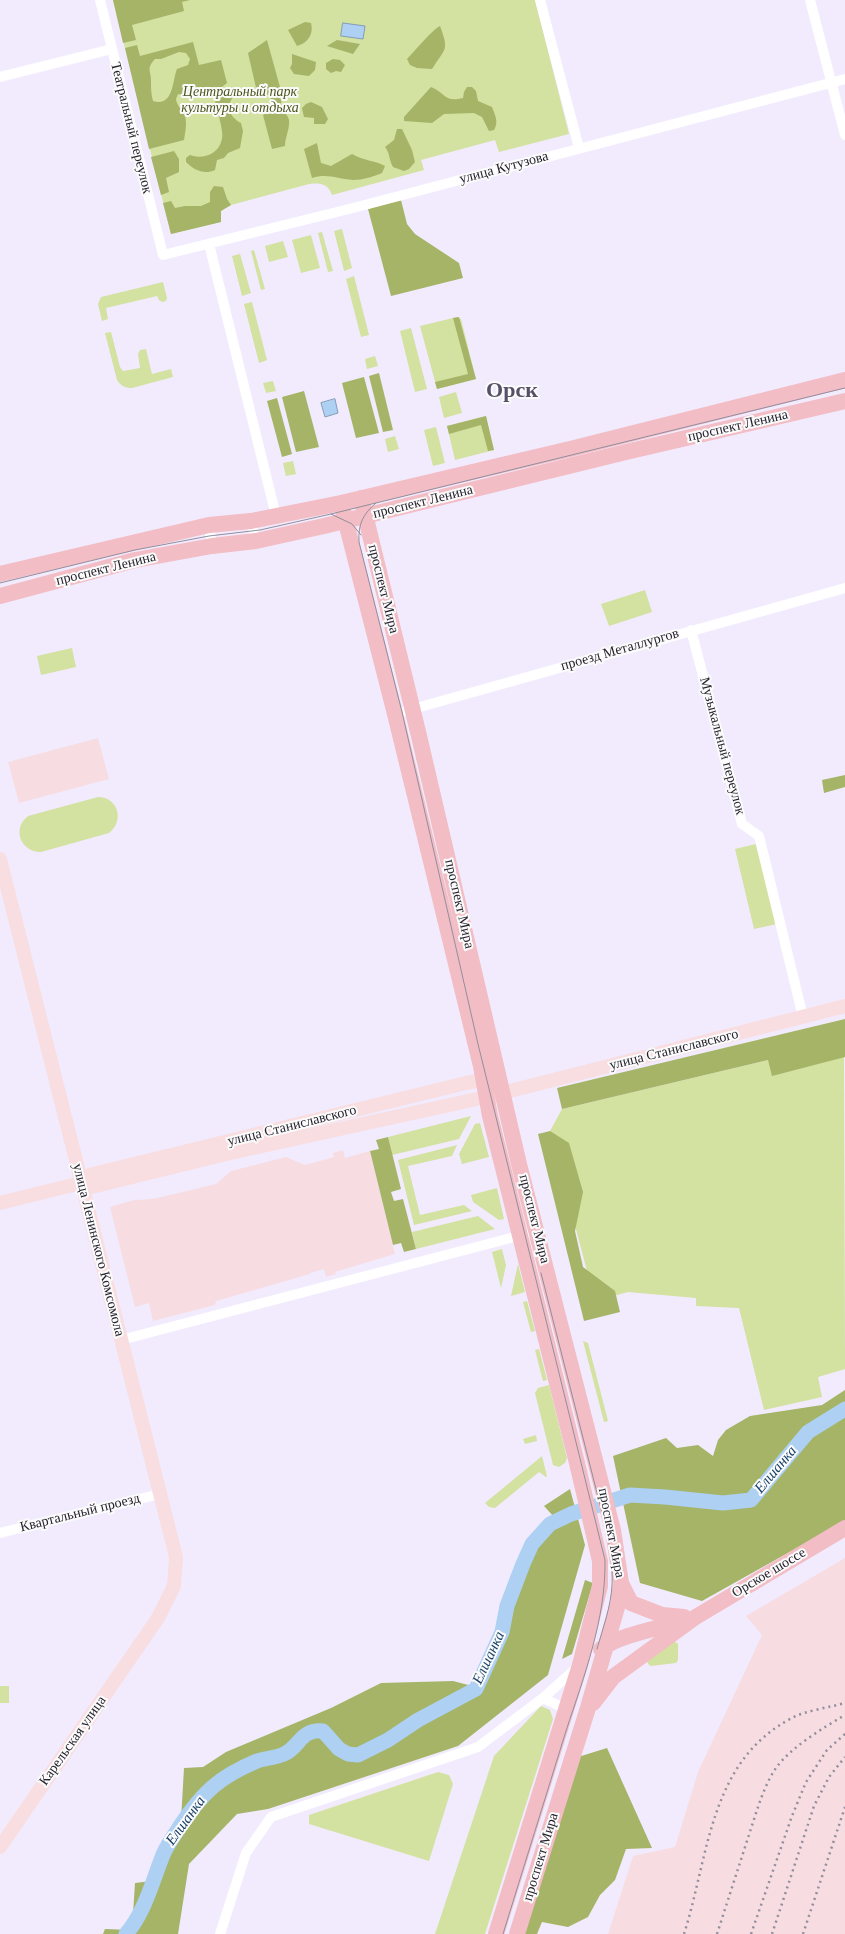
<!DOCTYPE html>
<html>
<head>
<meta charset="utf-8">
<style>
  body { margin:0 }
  canvas { display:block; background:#f1ebfd }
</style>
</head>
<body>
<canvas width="845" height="1934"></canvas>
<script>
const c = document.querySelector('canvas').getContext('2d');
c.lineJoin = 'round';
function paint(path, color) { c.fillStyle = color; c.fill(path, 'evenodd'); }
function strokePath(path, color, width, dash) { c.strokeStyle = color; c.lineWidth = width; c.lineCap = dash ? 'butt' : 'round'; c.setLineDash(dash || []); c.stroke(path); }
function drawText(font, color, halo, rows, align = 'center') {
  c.font = font + ' "Times New Roman",serif'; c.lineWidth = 4; c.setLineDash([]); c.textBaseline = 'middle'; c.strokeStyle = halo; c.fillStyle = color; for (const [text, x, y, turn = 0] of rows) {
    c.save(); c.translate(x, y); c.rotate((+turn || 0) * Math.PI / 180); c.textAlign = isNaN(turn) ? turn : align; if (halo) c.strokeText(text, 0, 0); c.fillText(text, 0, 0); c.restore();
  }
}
paint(new Path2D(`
  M343 1150 345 1158 370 1151 395 1254 335 1272 336 1274 326 1277 324 1269 310 1273V1274L216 1301 215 1305 153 1321 149 1303 135 1307 110 1207 134 1200 153 1199 216 1184 231 1171 286 1157 305 1165 334 1157 333 1153Z`), '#f7dde1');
paint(new Path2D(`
  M98 738 109 779 19 803 8 762Z
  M845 1558V1934H608L633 1856 675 1847 698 1772 762 1635 746 1616Z`), '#f7dde2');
paint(new Path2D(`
  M113 0H535L569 134 499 152 495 140 421 160 424 170 332 195C328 183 319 183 309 184L231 205 221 211V222L171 234Z
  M342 229 352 268 344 271 334 231Z
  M322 232 333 271 328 272 318 233Z
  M311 235 320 268 301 273 292 240Z
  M283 241 288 257 269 262 265 246Z
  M254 250 265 289 261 290 251 251Z
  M240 254 251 293 242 296 232 256Z
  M354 276 369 335 361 337 346 279Z
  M163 282 167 298 166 301 162 302 159 300 157 296 106 308 108 319 102 321 98 304 101 297Z
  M252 302 267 360 259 363 244 304Z
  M457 317 461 319 476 379 437 389 420 326Z
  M411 328 427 389 415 392 400 331Z
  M111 332 120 367 123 371 140 368 138 354 140 350 146 349 152 374 171 369 173 377 132 388C125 388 121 386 117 380L105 333Z
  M375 356 378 366 367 369 365 359Z
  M273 381 276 391 266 393 263 383Z
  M456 392 462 413 444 418 439 397Z
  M486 416 494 450 455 460 447 426Z
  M436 427 445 463 433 466 424 430Z
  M395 436 399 449 388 452 385 439Z
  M293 461 296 474 286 476 283 463Z
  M645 590 652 612 609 626 601 604Z
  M72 648 76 667 41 675 37 656Z
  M98 797C118 797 125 821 109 833L41 852C20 852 12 828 28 816Z
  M756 844 777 924 754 929 735 849Z
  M844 1042 845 1369 818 1377 822 1397 764 1410 739 1308 696 1306V1298L628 1292 595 1301 550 1131 562 1109Z
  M471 1116 459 1139 392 1155 388 1137Z
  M480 1123 489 1157 462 1164 459 1154 475 1124Z
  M457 1145 452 1156 408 1166 420 1215 464 1205 472 1211 414 1225 398 1160Z
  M497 1188 504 1219 499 1220 473 1202 471 1195Z
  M478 1216 495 1229 416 1249 412 1232Z
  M502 1249 506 1265 501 1288 492 1252Z
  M518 1264 525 1292 511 1296Z
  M527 1301 535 1331 531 1332 523 1302Z
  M583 1341 588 1343 608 1421 604 1422Z
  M539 1349 547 1380 543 1381 535 1350Z
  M549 1385 567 1458 565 1463 559 1467 553 1465 535 1393 538 1388Z
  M536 1435 537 1441 525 1444 523 1439Z
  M542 1456 547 1476 546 1477 539 1472 495 1508 489 1507 485 1503Z
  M673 1640 678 1644V1660L676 1663 651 1666 648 1664 647 1660Z
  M0 1686H9V1703H0Z
  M541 1706 550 1710 553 1719 485 1934H435L494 1756Z
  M438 1772 449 1775 453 1784 429 1861 309 1824V1815Z`), '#d3e1a1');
paint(new Path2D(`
  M113 0H190L182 2 184 11 132 25 136 40 123 43Z
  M305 22 311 23C314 34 308 43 297 46L288 30Z
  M440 26C449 51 446 47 432 69L417 68 410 65 407 59C415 51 432 30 440 26Z
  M267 40 283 98C276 112 287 110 289 120 290 129 285 137 285 146L272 149 263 115 271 110 273 101 266 93 257 92 248 53Z
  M337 40 360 44 353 54 327 46Z
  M193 42 199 65 221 60 227 83 217 91 193 97 178 94 176 99C177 106 181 108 184 114 188 121 185 133 184 140L149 149 125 48 137 45 140 56ZM179 52 186 53 190 59 188 65 177 69C172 81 174 107 153 101 151 94 151 88 151 81 151 70 146 69 155 59H161Z
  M292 54 316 62 315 70 309 76 294 74 290 68 292 64Z
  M333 59 340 60 345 65 341 72 336 71 331 73 326 69V63Z
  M431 87C445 92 444 103 463 98L464 92 467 87H472L476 91 478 101 492 107C495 115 499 122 494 130L489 131 482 117 474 113 444 114 432 123 404 121V117Z
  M230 91 236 94C225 104 228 116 241 123L243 131 240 148 228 153 224 158 217 160 215 170C204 175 194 170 186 162V158L190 155C203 160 219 154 222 139 224 131 217 110 215 101L222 93Z
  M311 102 322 107 328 119 325 124H314V118L304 117 302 108 306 104Z
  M397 129H402L412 150 415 162 409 169 404 171 393 167C389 160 390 153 385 147L394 140Z
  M317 143 321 163 331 166 352 154C364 161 374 160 385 166L382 173C372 177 363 180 353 180 338 179 327 173 312 178L304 149Z
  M174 151 179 159V172L166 178 169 192 161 195 151 157Z
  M214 186 223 187 227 199 231 205 221 211V222L171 234 163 203 171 201 175 208 185 206H201L210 202V192Z
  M401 200 407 224 415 234 459 263 463 278 391 296 368 209Z
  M459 317 476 379 437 389 435 382 468 374 453 318Z
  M379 373 393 430 383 432 369 376Z
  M364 377 379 433 356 438 342 383Z
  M304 391 319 447 296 452 282 397Z
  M277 398 292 454 282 457 267 401Z
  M486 416 494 450 488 451 481 425 449 434 447 426Z
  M845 775V787L824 793 822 780Z
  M845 1019V1057L772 1076 768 1060 562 1109 557 1088Z
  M550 1131 569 1143 583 1192 575 1231 583 1267 615 1291 620 1312 584 1321 538 1134Z
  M388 1137 401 1189 391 1192 394 1201 403 1199 416 1249 404 1252 401 1243 393 1245 370 1151 379 1149 376 1140Z
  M845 1390V1521L702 1601 640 1583 613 1456 666 1438 677 1448 698 1445 713 1456 718 1440 726 1430 750 1416 822 1405Z
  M570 1489 585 1545 548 1675 458 1746 268 1809 237 1814 189 1864 178 1934H103L105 1929 132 1930 135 1883 160 1880 181 1820 184 1768 203 1767 226 1752 331 1708 381 1683 453 1681 480 1688 484 1676 500 1649 510 1610 528 1559 554 1517 544 1506Z
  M585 1580 593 1583 572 1654 562 1659Z
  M607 1748 652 1848 626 1849 615 1880 600 1895 588 1917 568 1927 542 1922 537 1934H523L578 1757Z`), '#a5b467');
const water = new Path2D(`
  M343 23 365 26 363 39 341 36Z
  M335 399 338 413 325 417 321 403Z`);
paint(water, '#add0f3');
strokePath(water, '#859cb8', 1);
strokePath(new Path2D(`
  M126 1934C144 1913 151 1886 161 1860 165 1847 173 1838 180 1826 203 1792 219 1777 257 1761 266 1758 275 1758 284 1754 300 1747 300 1729 323 1731L339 1749 348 1754 358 1755 388 1740 418 1720 476 1689 502 1632 507 1606 523 1564 532 1544 550 1524 571 1514 630 1495 665 1497 723 1503 751 1500 808 1432 845 1409`), '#add0f3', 15);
strokePath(new Path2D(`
  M100 0 163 255 353 208 845 79
  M540 0 579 148
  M810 0 845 135
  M0 77 112 49
  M209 244 276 516
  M251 521 256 541
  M209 525 212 546
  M691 630 742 824 759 836 803 1017
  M395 714 845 588
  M121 1340 526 1234
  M0 1533 160 1494
  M543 1698 566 1709
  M220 1934 246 1853 271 1817 478 1747 543 1698 579 1666`), '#fff', 10);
strokePath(new Path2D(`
  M0 859 176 1557 174 1586 158 1618 0 1847
  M81 1183 89 1175 466 1083 482 1080 492 1086
  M0 1203 81 1183 92 1187 226 1154 486 1097 845 1006`), '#f8dee1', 14);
strokePath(new Path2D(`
  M361 498 419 736 519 1164 613 1530 621 1583 618 1604 587 1711 517 1934
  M341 503 395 714 481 1066 490 1116 577 1463 600 1561V1586L580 1665 496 1934
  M0 574 209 525 251 521 341 503 570 449 845 380
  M0 596 135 560 212 546 256 541 324 526 626 452 845 401
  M621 1583 631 1603 662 1615 684 1617
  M601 1649C619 1635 660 1628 682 1621
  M593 1703 613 1677 694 1618 845 1528`), '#f2bdc4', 16);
strokePath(new Path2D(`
  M376 503C363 514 358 524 359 542L402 712 478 1044 605 1560C606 1619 584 1676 566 1731 545 1799 524 1866 503 1934
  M331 514 352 524 361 535
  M0 583 135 550 209 536 260 530 331 514 845 388
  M541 1273 607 1532C610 1549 613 1566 612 1585 611 1606 603 1628 597 1649`), '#938e9d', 1);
strokePath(new Path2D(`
  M684 1934C709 1856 709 1761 792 1718 804 1711 831 1707 845 1703
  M717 1934 756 1813C761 1798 767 1781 776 1768 791 1747 823 1728 845 1715
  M751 1934 792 1816 806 1782 827 1750 845 1734
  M772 1934 814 1806 829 1777 845 1757
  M803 1934 845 1807`), '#938e9d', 2.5, [2, 4]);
drawText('italic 14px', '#4b551c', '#fbfbfb', [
  ["Центральный парк",240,92],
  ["культуры и отдыха",240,108]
]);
drawText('14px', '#27232e', '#fbfbfb', [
  ["Театральный переулок",131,128,76],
  ["улица Кутузова",504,168,-15],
  ["проспект Ленина",738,426,-13],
  ["проспект Ленина",423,502,-14],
  ["проспект Ленина",106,569,-14],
  ["проспект Мира",383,589,76],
  ["проезд Металлургов",620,650,-16],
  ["Музыкальный переулок",722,746,75],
  ["проспект Мира",459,904,77],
  ["улица Станиславского",674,1050,-14],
  ["улица Станиславского",292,1126,-14],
  ["проспект Мира",534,1219,76],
  ["улица Ленинского Комсомола",98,1250,76],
  ["Квартальный проезд",80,1513,-14],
  ["проспект Мира",611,1533,79],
  ["Орское шоссе",769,1573,-31],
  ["Карельская улица",73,1741,-55],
  ["проспект Мира",541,1857,-73]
]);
drawText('italic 15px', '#184268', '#fbfbfb', [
  ["Елшанка",776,1470,-50],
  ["Елшанка",489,1658,-65],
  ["Елшанка",186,1821,-54]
]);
drawText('bold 22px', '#574e67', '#fbfbfb', [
  ["Орск",512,391]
]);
</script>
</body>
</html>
